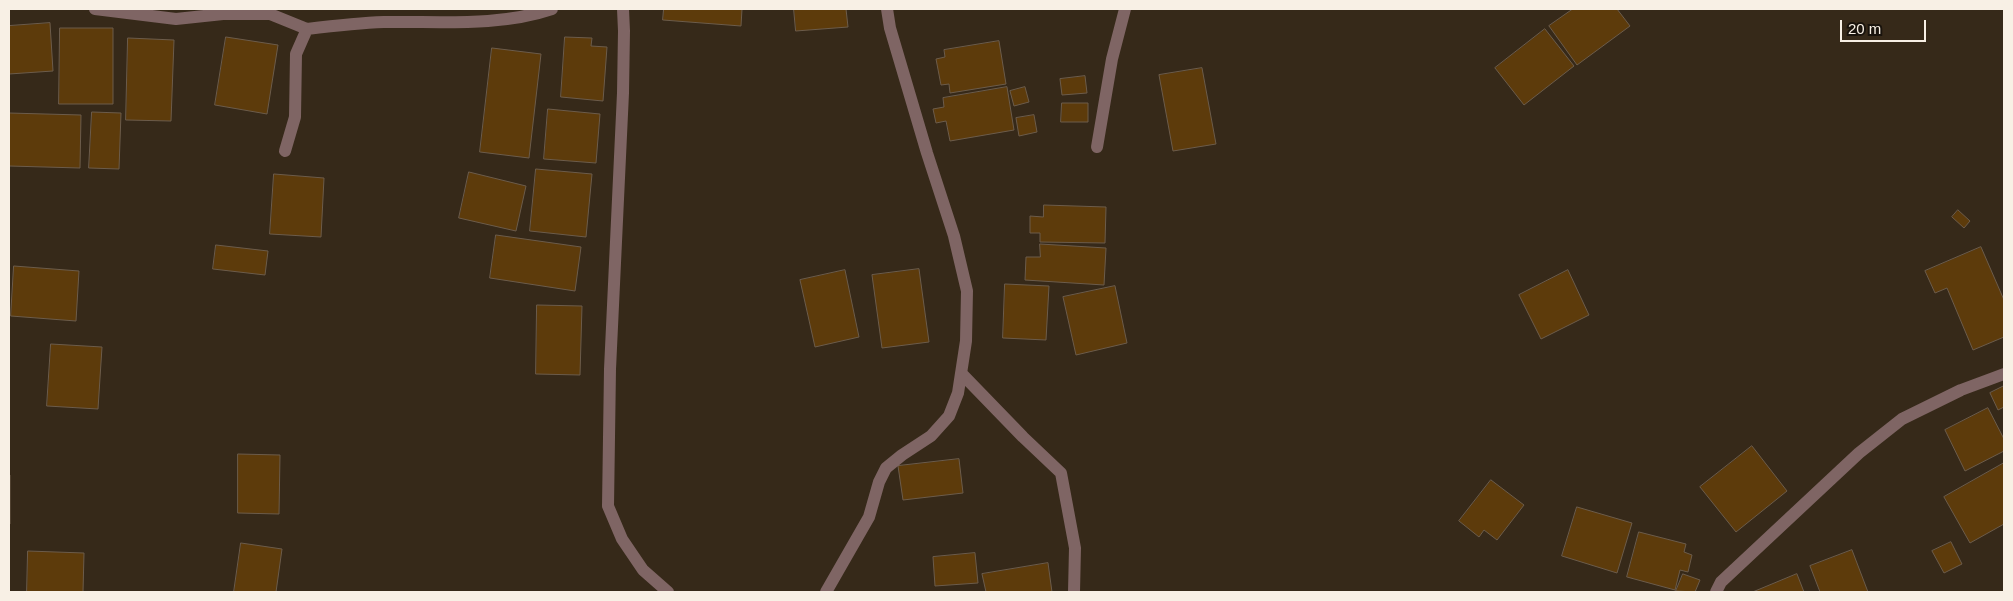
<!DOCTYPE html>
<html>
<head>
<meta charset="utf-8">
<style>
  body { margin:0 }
  #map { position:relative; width:2013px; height:601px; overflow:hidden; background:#362919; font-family:Arial,sans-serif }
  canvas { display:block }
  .frame { position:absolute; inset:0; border:10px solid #f8f0e5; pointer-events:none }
  .scale { position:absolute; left:1840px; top:20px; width:86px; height:22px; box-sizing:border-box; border:2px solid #f8f0e5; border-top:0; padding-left:6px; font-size:15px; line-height:18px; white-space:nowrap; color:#f8f0e5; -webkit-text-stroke:4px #19130c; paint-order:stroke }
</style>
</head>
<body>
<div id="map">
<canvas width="2013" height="601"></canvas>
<div class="frame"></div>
<div class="scale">20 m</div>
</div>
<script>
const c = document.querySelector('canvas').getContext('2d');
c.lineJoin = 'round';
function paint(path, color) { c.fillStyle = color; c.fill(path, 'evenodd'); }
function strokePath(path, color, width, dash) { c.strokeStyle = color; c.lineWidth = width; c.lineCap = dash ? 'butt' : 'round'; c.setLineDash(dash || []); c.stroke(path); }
const building = new Path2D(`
  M664 9H742L741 26 663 20Z
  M794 9H846L848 27 796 31Z
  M1573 9H1617L1630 26 1577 65 1549 26Z
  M50 23 53 71 9 74V26Z
  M60 28H113V104H59Z
  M1545 29 1574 66 1524 105 1495 68Z
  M226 37 278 45 267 114 215 105Z
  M565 37 592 38 591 46 607 47 603 101 561 97Z
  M128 38 174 40 171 121 126 120Z
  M999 41 1006 84 950 93 949 84 941 85 936 59 945 57 944 50Z
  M492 48 541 54 529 158 480 152Z
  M1202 68 1216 144 1173 151 1159 75Z
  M1085 76 1087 93 1062 95 1060 79Z
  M1007 87 1014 130 950 141 946 121 936 123 933 109 944 107 943 98Z
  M1025 87 1029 102 1014 106 1010 91Z
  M1062 103H1088V122H1061Z
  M548 109 600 114 596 163 544 159Z
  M92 112 121 113 119 169 89 168Z
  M9 113 81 115 80 168 9 166Z
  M1034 115 1037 132 1019 136 1016 118Z
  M536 169 592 174 586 237 530 231Z
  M469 172 526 186 516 231 459 218Z
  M274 174 324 178 321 237 270 234Z
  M1044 205 1106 207 1105 243 1040 242V233H1030V216L1043 217Z
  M1958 210 1970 221 1964 228 1952 217Z
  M496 235 581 247 575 291 490 278Z
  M1040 244 1106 248 1104 285 1025 280 1026 257H1040Z
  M216 245 268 251 265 275 213 269Z
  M1981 247 2004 300V337L1973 350 1947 288 1935 293 1925 271Z
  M14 266 79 271 76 321 11 316Z
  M919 269 929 342 882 348 872 275Z
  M845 270 859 337 815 347 800 280Z
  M1568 270 1589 315 1541 339 1519 295Z
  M1005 284 1049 286 1046 340 1003 338Z
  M1115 286 1127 343 1076 355 1063 297Z
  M537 305 582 306 580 375 536 374Z
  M51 344 102 347 98 409 47 406Z
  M2004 386V407L1998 410 1990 393Z
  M1988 408 2004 439V451L1965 471 1945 430Z
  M1752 446 1787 491 1736 532 1700 487Z
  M238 454 280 455 279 514 238 513Z
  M959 459 963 493 903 500 898 466Z
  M2004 463V524L1970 543 1944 497Z
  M9 475H10V524H9Z
  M1491 480 1524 505 1497 540 1484 530 1479 537 1459 521Z
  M1577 507 1632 523 1617 573 1562 556Z
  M1639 532 1686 544 1684 552 1692 555 1688 572 1680 570 1675 590 1627 577Z
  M1951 542 1962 564 1944 573 1932 551Z
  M241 543 282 549 276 592H234Z
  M1852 550 1868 592H1820L1810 566Z
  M28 551 84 553 83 592H27Z
  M975 553 978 583 935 586 933 557Z
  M1048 563 1052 592H986L982 574Z
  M1683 574 1700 580 1695 592 1676 591Z
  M1797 574 1804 592H1753Z`);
paint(building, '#5d3b0b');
strokePath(building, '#6c5c4b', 1);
strokePath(new Path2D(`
  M95 9 176 19 223 14H270L307 29 296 54 295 117 285 151
  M623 9 624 31 623 93 610 369 608 506 622 539 643 570 668 592
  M307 29C332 26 358 23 384 22 439 21 499 27 552 9
  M1097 147 1112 59 1125 9
  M961 373 1023 437 1061 473 1075 548 1074 592
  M826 592 869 517 879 482 886 468 902 455 931 436 949 416 958 393 966 341 967 291 954 236 927 153 890 28 887 9
  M1716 592 1721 582 1859 453 1902 419 1961 390 2004 374`), '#7f6564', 12);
</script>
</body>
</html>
